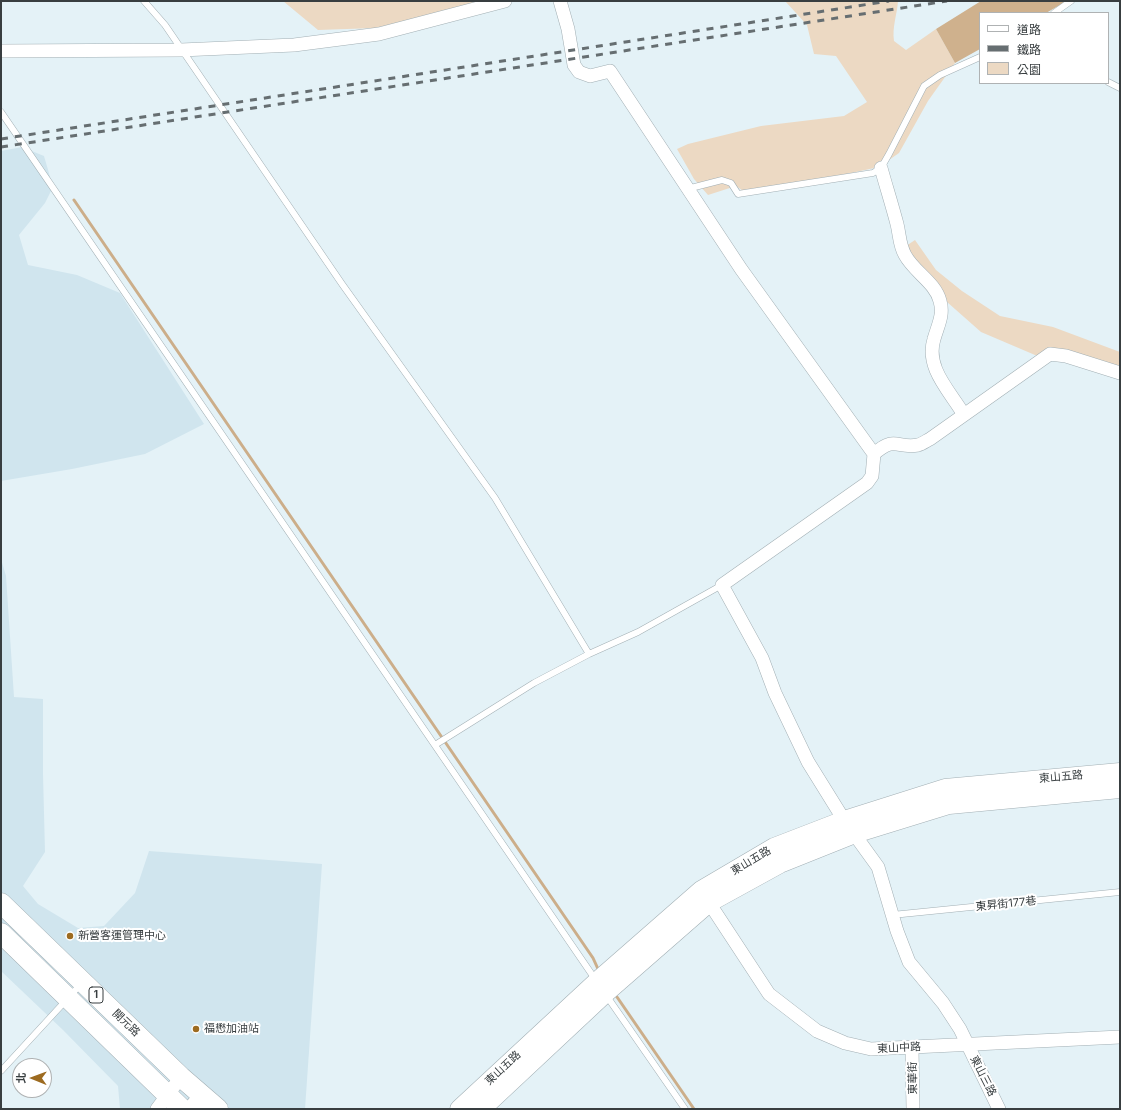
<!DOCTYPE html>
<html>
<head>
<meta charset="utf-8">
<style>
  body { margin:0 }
  #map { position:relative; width:1121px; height:1110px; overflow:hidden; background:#e4f2f7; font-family:Inter,"Noto Sans TC",sans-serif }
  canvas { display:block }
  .frame { position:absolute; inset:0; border:2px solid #383e40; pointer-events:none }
  .legend { position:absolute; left:979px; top:12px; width:130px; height:72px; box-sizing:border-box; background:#fff; border:1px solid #afb2b3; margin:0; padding:5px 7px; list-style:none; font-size:12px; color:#383e40 }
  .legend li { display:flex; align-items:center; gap:8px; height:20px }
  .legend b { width:20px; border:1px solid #afb2b3 }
  .north { position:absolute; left:12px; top:1058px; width:40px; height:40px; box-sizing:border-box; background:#fff; border:1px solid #afb2b3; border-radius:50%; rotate:271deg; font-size:11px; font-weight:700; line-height:16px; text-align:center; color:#383e40 }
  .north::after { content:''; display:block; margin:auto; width:14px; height:18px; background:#9d6b20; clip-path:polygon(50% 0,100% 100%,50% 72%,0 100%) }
</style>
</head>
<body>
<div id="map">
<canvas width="1121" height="1110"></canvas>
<div class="frame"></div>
<ul class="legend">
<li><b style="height:5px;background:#fff"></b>道路</li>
<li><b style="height:5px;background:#666e71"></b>鐵路</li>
<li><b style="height:11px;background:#ecd9c3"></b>公園</li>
</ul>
<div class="north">北</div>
</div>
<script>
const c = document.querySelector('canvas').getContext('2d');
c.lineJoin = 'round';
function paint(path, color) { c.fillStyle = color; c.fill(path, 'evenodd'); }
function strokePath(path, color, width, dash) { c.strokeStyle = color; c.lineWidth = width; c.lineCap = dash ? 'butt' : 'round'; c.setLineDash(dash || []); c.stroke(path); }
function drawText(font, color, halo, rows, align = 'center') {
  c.font = font + ' Inter,"Noto Sans TC",sans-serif'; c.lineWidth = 4; c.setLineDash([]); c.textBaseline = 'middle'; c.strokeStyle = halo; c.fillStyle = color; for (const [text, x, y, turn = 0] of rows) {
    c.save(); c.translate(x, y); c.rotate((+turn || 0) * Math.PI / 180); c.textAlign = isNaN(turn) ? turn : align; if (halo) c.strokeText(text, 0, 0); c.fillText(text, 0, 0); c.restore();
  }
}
paint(new Path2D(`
  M22 147 44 156 53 187 45 203 19 235 28 265 77 275 120 293 204 424 145 454 72 469 1 481V151Z
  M1 559 6 576 14 697 43 699V774L45 852 23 886 38 904 78 928 104 926 135 893 149 851 322 864 305 1109H120L118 1086 63 1030 1 971Z`), '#d0e5ee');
paint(new Path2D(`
  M283 1H486L376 28 318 30Z
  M785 1H898C897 15 892 27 894 41L906 50 936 29 955 63 928 101 899 153 879 167 749 195 736 186 708 195 694 179 677 149 688 144 761 126 844 116 867 102 836 56 814 54 807 25Z
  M915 240 936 270 962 291 1000 316 1053 327 1120 352V366L1099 368 1035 355 981 332 947 302 931 294 897 252Z`), '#ecd9c3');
paint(new Path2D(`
  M981 1H1067L1046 13H980V49L955 63 936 29Z`), '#cfb18d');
strokePath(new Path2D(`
  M74 200 593 958 598 969
  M617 997 694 1109`), '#ccae8a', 3);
const lane = new Path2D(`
  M144 1 165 25 342 284 495 498 589 654
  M1054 13 1071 1
  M1108 82 1120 88
  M1 112 595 979
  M687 189 722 180 731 183 738 194 873 173 881 168 889 154 924 86 940 75 980 57
  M435 745 534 683 589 654 638 632 722 585
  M892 915 1120 892
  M606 995 685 1109
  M1 1071 81 984`);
const street = new Path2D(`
  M560 1 568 29 574 65 579 72 590 76 610 71 741 269 874 454 872 476 867 483 722 585 762 658 775 693 808 762 844 820 878 867 897 931 909 962 943 1003 960 1029 999 1109
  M1 51 181 50 294 45 379 34 505 1
  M881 168C886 186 892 205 897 224 900 236 899 244 905 255 914 272 935 282 940 301 944 315 938 325 934 339 925 368 950 391 964 415
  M874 454C895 435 897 449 918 445 922 444 926 441 930 439L1050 354 1066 356 1120 373
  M704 895 769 994 817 1031 845 1043 871 1049 1120 1037
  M912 1048 913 1109
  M157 1109 181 1077`);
const secondary = new Path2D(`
  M192 1109 203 1096
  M459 1109 597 981 701 890 774 847 844 820 945 788 1120 772
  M482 1109 606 993 709 903 780 864 855 834 949 805 1120 789`);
const primary = new Path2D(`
  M1 903 181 1077 218 1109
  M1 933 182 1109`);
strokePath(lane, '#a2afb4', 7);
strokePath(street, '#a2afb4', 14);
strokePath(secondary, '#a2afb4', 19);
strokePath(primary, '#a2afb4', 21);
strokePath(lane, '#fff', 6);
strokePath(street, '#fff', 13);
strokePath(secondary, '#fff', 18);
strokePath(primary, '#fff', 20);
strokePath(new Path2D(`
  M1 139 889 1
  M1 147 947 1`), '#666e71', 3, [7, 7]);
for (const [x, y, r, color] of [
  [70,936,4,"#9d6b20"],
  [196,1029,4,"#9d6b20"]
]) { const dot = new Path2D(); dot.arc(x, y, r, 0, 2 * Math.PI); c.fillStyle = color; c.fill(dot); strokePath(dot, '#fff', 1.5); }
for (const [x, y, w] of [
  [96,995,14]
]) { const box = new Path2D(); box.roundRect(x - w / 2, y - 8, w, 16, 3); c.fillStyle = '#fff'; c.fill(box); strokePath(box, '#383e40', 1); }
drawText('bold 10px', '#383e40', null, [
  ["1",96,995]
]);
drawText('11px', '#383e40', '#fff', [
  ["東山五路",1061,777,-5],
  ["東山五路",751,861,-31],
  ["東昇街177巷",1006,904,-6],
  ["開元路",126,1023,44],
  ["東山中路",899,1048,-3],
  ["東山五路",503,1068,-43],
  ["東山三路",983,1076,63],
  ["東華街",913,1078,-91]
]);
drawText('11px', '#383e40', '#fff', [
  ["新營客運管理中心",78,936],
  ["福懋加油站",204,1029]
], 'left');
</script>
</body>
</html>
